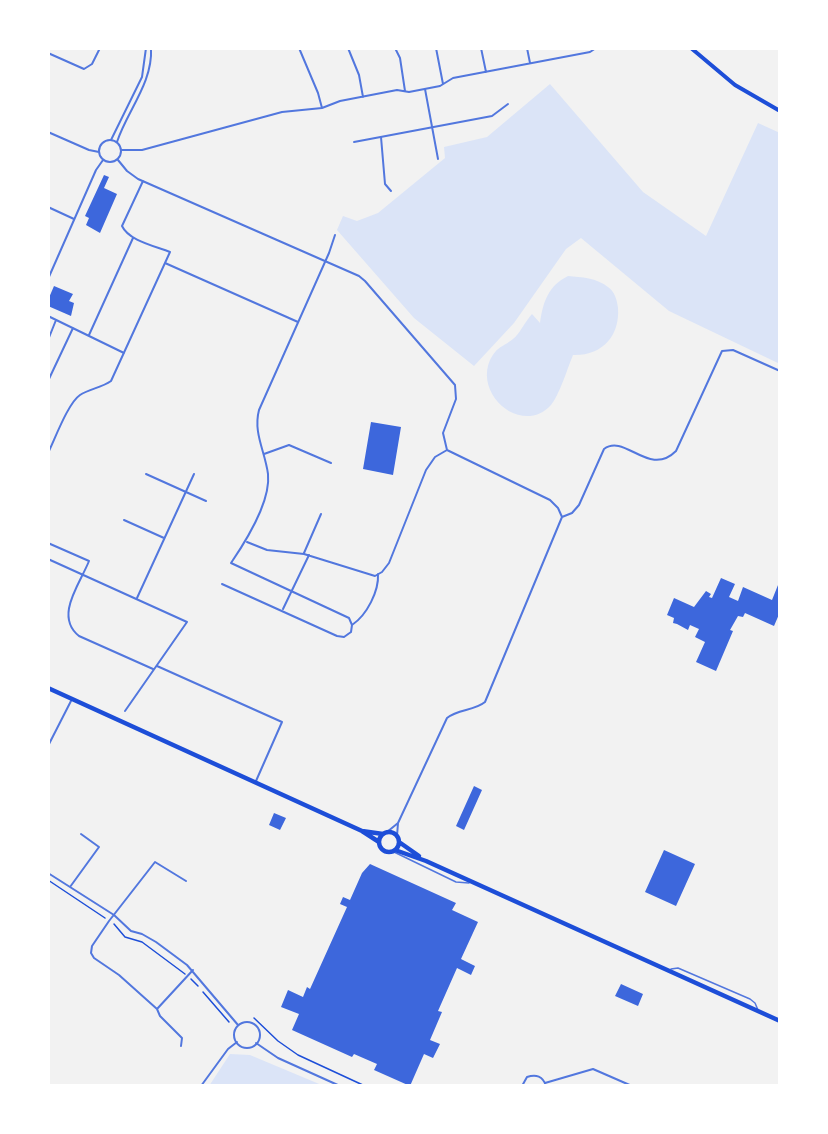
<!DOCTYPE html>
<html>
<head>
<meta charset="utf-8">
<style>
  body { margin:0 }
  #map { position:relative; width:828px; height:1134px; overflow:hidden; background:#f2f2f2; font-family:"Work Sans",sans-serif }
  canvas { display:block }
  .frame { position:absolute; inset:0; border:50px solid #fff; pointer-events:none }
</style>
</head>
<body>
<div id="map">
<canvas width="828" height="1134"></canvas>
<div class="frame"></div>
</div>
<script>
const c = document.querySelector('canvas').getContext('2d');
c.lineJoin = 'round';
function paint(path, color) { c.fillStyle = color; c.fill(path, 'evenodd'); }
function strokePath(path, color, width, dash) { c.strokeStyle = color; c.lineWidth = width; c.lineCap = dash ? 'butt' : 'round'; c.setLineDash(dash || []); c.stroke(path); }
paint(new Path2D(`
  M550 84 643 192 706 236 758 123 780 133V364L669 311 581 238 566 249 514 323 474 366 414 318 337 230 343 216 357 221 378 213 445 158 444 147 487 137Z
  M568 276C581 277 597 278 608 287 615 292 617 300 618 308 620 336 602 356 573 355 568 367 559 396 551 405 523 436 474 396 490 360 498 345 502 348 513 339 519 335 526 320 532 314L540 323C543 302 548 286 568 276Z
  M230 1054 250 1055 324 1086H209Z`), '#dbe4f7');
paint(new Path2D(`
  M104 175 109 177 104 188 117 194 100 233 86 225 89 218 85 216Z
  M54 286 73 294 69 301 74 303 71 316 48 306V300Z
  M371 422 401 427 393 475 363 469Z
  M721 578 735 584 729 597 738 601 743 587 772 600 780 580V612L774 626 745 613 743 617 738 616 730 630 733 631 716 671 696 662 705 642 695 637 699 629 690 625 688 630 677 624 673 623 674 618 667 615 674 598 694 607 706 591 711 594 709 597 712 598Z
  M474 786 482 790 464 830 456 826Z
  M274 813 286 818 280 830 269 825Z
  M664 850 695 864 676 906 645 892Z
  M370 864 456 903 452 910 478 922 461 959 475 966 471 975 457 968 438 1011 442 1012 430 1040 440 1044 433 1058 424 1054 410 1086 374 1070 377 1064 354 1054 352 1057 292 1030 299 1014 281 1007 288 990 303 997 307 987 310 989 347 907 340 904 343 897 350 900 362 873Z
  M621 984 643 994 638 1006 615 996Z`), '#3d67dc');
strokePath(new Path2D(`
  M48 880 105 918
  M114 924 125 937 142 942 185 974
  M191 979 198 986
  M203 992 229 1022
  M254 1018 278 1041 298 1055 365 1086`), '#1d4ed8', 1.5);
strokePath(new Path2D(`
  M394 852 456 882 469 883
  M671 969 678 968 750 999 755 1003 758 1010`), '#5277de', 1.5);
strokePath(new Path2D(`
  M348 48 359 75 363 97
  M395 48 400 58 405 91
  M436 48 443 84
  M481 48 486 72
  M527 48 530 63
  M48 53 84 69 92 64 100 48
  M425 89 438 159
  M322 108 340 101 397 90 409 92 440 86 453 78 590 52 596 48
  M48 132 89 150 99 152
  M381 137 385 184 391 191
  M99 151a11 11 0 1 1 22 0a11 11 0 1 1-22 0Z
  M111 140 142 77 146 48
  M117 142C127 111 153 83 151 48
  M354 142 492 116 508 104
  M122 150H142L282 112 322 108 318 93 299 48
  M118 160 127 171 138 179 359 276 365 281 455 385 456 399 443 433 447 450
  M48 207 74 219
  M165 263 298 322
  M48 279 96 170 103 160
  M48 316 124 353
  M89 335 133 238
  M48 340 56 320
  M48 381 73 328
  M48 453C55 439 68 403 80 395 89 389 101 388 111 381L170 252C155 246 129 241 122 226L143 181
  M264 454 289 445 331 463
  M146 474 206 501
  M562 517 572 513 579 505 604 449C625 433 649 478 676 451L722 351 733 350 780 371
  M124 520 164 538
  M247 542 267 550 304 554 375 576 382 572 389 563 426 470 435 457 447 450
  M48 543 89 561C80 584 54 616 79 636L153 669
  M304 553 321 514
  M48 559 187 622 125 711
  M222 584 337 636 344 637 351 632 352 625 349 618 231 563C246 541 271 502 268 474 265 451 253 433 259 410L329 253 335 235
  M137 598 194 474
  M283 609 309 555
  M352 625C367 615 379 591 378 574
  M157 666 282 722 256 781
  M48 746 72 699
  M387 832 398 823
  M397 836 398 823 447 718C458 709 474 711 485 702L562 517 558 508 550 500 447 450
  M48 873 114 915 131 931 142 934 156 942 187 965 238 1025
  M186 881 155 862 109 921 92 946 91 953 94 958 119 975 157 1009 193 970
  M70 887 99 847 81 834
  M157 1009 160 1016 182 1038 181 1046
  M234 1035a13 13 0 1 1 26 0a13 13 0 1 1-26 0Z
  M256 1043 278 1058 340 1086
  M545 1083 593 1069 632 1086
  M201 1086 228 1049 237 1042
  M522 1086 527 1077C536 1074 543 1076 546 1086`), '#5277de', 2);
strokePath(new Path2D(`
  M691 48 735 85 780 111`), '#1d4ed8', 4);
strokePath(new Path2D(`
  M48 688 362 831 379 842
  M362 831 383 834
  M379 842a10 10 0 1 1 20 0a10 10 0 1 1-20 0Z
  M399 842 419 856
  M395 850 426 861 780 1021`), '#1d4ed8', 4.5);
</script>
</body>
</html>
